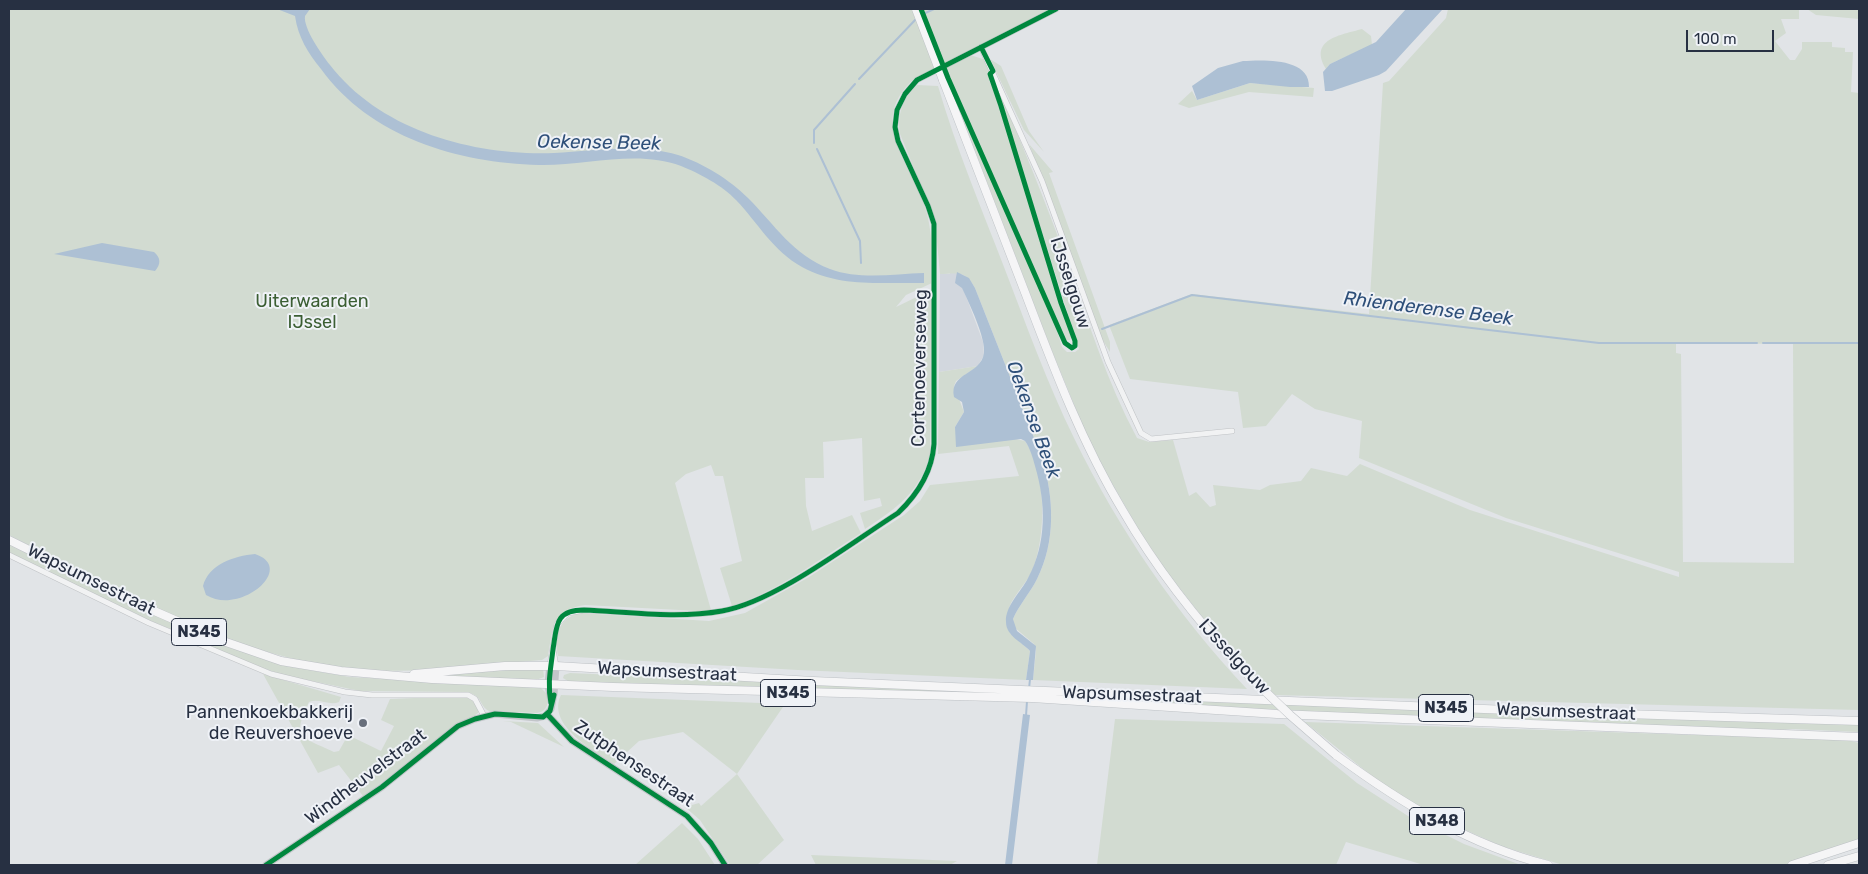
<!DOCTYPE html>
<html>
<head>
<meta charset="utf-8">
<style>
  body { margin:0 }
  #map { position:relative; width:1868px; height:874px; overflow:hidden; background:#e1e4e7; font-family:Rubik,sans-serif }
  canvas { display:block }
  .frame { position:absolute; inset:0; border:10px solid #273042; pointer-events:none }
  .scale { position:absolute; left:1686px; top:30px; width:88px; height:22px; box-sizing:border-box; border:2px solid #273042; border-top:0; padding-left:6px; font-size:15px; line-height:18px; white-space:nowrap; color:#273042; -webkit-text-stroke:4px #eff2f7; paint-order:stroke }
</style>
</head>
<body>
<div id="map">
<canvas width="1868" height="874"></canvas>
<div class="frame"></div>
<div class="scale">100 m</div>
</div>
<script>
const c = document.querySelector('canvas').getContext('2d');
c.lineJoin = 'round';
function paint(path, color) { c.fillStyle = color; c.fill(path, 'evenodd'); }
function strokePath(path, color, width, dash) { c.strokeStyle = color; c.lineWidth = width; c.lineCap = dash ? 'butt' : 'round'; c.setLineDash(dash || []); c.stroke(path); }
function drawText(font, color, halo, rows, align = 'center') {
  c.font = font + ' Rubik,sans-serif'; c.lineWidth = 4; c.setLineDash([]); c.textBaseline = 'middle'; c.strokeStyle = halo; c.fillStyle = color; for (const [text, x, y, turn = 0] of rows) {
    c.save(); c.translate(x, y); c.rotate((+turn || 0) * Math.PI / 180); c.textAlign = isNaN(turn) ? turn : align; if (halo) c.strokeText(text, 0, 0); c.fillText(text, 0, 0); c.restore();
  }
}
paint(new Path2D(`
  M950 272H957L983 342 984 355 978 366 939 372 940 274H950Z`), '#d2d7de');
paint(new Path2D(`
  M9 9H1054L914 79C868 120 908 160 924 204 933 229 932 256 932 283L906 295 896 307 925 293H932L930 454C921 491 896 509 865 529L860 513 882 506 880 498 864 501 862 438 823 442 824 478H805L806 506 812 531 852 515 861 533C820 559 778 591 732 606L720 568 742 561 723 476H715L711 465 686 474 675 483 711 610 699 611 585 605C552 610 553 627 548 656L542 660C481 665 417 675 356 669 232 658 118 590 9 535Z
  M1448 9H1799V19H1781L1786 33 1775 41 1790 60H1795L1802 49V42H1832V47L1845 48V52H1853L1851 92 1859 93V710L1274 695 1218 637 1166 571 1139 530 1101 464 1085 431 1052 351 952 91 1055 324 1062 347 1067 352H1075L1079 349 993 77C1020 138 1044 198 1067 261 1088 321 1107 382 1137 438L1149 442 1173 440 1189 496 1196 492 1210 507 1216 505 1213 485 1260 490 1270 485 1301 481 1311 468 1347 476 1360 464 1470 510 1679 577V572L1506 518 1359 458 1362 421 1315 409 1292 394 1266 426 1243 428 1238 392 1130 379 1109 325 1192 294 1369 314 1383 83 1389 81 1446 18ZM1676 343 1793 344 1794 563 1683 562 1681 354 1676 353Z
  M1807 9H1859V19L1816 15Z
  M1362 29 1371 36 1372 45 1330 64 1326 69C1308 39 1341 35 1362 29Z
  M970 55 983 59 990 71 989 80 1000 108 1071 336 1070 340H1065L945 67Z
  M990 59 1001 66 1029 131 1044 152 1024 130Z
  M1250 83 1314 88 1313 97 1249 92 1189 108 1178 104 1192 91 1197 100Z
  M917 85 938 86C956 148 981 207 1004 267 1026 324 1047 383 1074 438 1119 530 1177 615 1247 689L1033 680 1036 651 1034 644 1014 627 1013 619C1019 605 1030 593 1037 579 1056 541 1054 498 1042 458L975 288C965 269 956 274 940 274L935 220 900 134C897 113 903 99 917 85Z
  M1029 144 1053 172 1049 173 1110 342V352L1102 339Z
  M978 366 956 381 954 386 964 412 955 427 1025 441C1047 472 1046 535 1033 569 1028 582 1011 598 1009 609 1008 616 1010 625 1010 633L1030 651 1026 680 798 670 558 656C554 636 558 619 579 613L709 621 745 613 809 577 904 515 920 501 930 485 1019 476 1009 446 938 454 939 372Z
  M9 545 209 640 281 665 350 677 540 687 546 693C549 703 548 711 537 713L489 711C479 706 483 695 466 692L360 691 283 675 260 667 149 620 9 553Z
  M543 668 544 677 533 681 432 675Z
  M570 673 1022 693V696L571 683 563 678 564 675Z
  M263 674 341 697 339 702C329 706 319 698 309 702 291 740 301 736 334 752L339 751 348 735 381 751 394 726 381 720 390 699 464 696 471 699 479 709 478 713 363 796 339 765 318 773Z
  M1031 693 1152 699 1859 724V732L1792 729 1766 731 1310 713 1031 695Z
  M561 695 785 704 737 774 784 840 757 865H730L700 820 685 807 699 803 701 806 737 774 683 732 639 741 614 764C594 751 546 725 561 695Z
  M1115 719 1284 724 1357 783 1408 816 1464 844 1521 865H1424L1346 842 1336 865H1097Z
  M503 721 538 723 564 747 511 722Z
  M1305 722 1847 740 1859 743V841L1787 865H1563L1501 846 1439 818 1378 781Z
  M682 823 698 839 715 865H635Z
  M811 855 957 861 950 865H816Z`), '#d2dbd1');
paint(new Path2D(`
  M277 9H310L305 16C303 28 322 55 330 65 381 131 474 156 554 153 594 151 638 143 678 155 703 163 730 180 748 198 775 225 793 255 830 269 859 280 894 274 924 273V283C882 282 840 288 802 267 773 251 758 223 736 200 723 186 699 173 681 166 637 149 585 166 539 165 458 163 370 137 321 69 308 53 298 37 295 16Z
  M1406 9 1442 10 1386 71 1379 75 1332 91H1325L1323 72 1330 64 1376 42Z
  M1243 61C1262 60 1310 57 1309 87H1290L1250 83 1197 100 1192 86 1218 68Z
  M102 243 154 252C161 258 161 264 155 271L54 254Z
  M957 272 969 278 975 288 1042 458C1054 498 1056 541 1037 579 1030 593 1019 605 1013 619L1017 631 1036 646 1033 680H1026L1030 651C1022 642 1006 636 1006 622 1005 606 1021 592 1028 578 1047 543 1046 503 1035 466 1033 458 1030 448 1025 441L1021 439 956 447 955 427 964 412 962 402 954 397C949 372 981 375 984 353 986 338 969 303 962 288L955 283Z
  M255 554C297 568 240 616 206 595L203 586C209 564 234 556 255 554Z
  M1023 714 1030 715 1012 865H1005Z`), '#adc0d4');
strokePath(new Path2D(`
  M921 15 934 9
  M859 79 917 18
  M814 143V130L855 84
  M817 149 860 241 861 263
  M1102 329 1192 295 1599 343H1757
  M1763 343H1859
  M1029 689 1030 679
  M1026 716 1027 701`), '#adc0d4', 2);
const street = new Path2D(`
  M981 47 1042 181 1108 362 1141 433 1151 439 1232 431
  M9 555 149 623 271 674 345 692 372 695H468L475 699 484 716
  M553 650 556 666
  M550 665 557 624 568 613 584 610C629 612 677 619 722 611 775 602 851 543 898 513 918 494 932 472 934 444V224L928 206 898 141 895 127 897 110 905 94 917 80 1056 9`);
const primary = new Path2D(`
  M943 80C970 151 998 223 1026 295 1054 369 1082 443 1123 511 1157 570 1200 624 1246 673
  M9 540 136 603 223 641 281 661 341 671 432 679 613 687 1032 698 1277 714 1859 737
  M414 674 505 666H556L813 681 1021 690 1557 712 1859 721
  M1336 755C1401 803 1469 845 1548 865
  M1792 865 1859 843
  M1828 865 1859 856`);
strokePath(street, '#bfc2c5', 6);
strokePath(primary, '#bdc1c5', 9);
strokePath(street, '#f1f2f3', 5);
strokePath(new Path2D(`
  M550 665 548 684 551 702
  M547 714 572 741 687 816 711 843 725 865
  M266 865 382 787 458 726 475 719 495 714 537 718 545 716 551 709 554 694 556 666`), '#c2c5c9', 7);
strokePath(primary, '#f5f5f6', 8);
const primaryBridge = new Path2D(`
  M916 9 943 80
  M1246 673 1290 715 1336 755`);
strokePath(primaryBridge, '#bdc1c5', 9, []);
strokePath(primaryBridge, '#f5f5f6', 8);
strokePath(new Path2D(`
  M921 9 948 78 1065 343 1072 348 1075 346V341L1061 303 1001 106 990 74 993 71 981 47
  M551 703C547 683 551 668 553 649 557 627 554 610 584 610 629 612 677 619 722 611 775 602 851 543 898 513 918 494 932 472 934 444V224L928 206 898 141 895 127 897 110 905 94 917 80 1056 9
  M547 714 572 741 687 816 711 843 725 865
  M266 865 382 787 458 726 475 719 495 714 543 717 550 711 554 695`), '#00873e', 5);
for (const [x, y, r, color] of [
  [363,723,5,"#686f7c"]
]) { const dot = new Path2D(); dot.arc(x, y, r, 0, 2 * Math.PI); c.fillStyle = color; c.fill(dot); strokePath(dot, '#eff2f7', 2); }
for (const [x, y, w] of [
  [199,632,55],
  [788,693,55],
  [1446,708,55],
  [1437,821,55]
]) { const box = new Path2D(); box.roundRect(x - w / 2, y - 13.5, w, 27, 4); c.fillStyle = '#eff2f7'; c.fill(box); strokePath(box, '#273042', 1); }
drawText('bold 16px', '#273042', null, [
  ["N345",199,632],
  ["N345",788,693],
  ["N345",1446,708],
  ["N348",1437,821]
]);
drawText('18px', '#273042', '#eff2f7', [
  ["IJsselgouw",1070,283,72],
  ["Cortenoeverseweg",920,368,-89],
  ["Wapsumsestraat",91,580,26],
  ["IJsselgouw",1234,657,47],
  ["Wapsumsestraat",667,672,3],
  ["Wapsumsestraat",1132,695,2],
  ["Wapsumsestraat",1566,712,2],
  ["Zutphensestraat",634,764,34],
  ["Windheuvelstraat",366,777,-37]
]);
drawText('18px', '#3b5e33', '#eff2f7', [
  ["Uiterwaarden",312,302],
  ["IJssel",312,323]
]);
drawText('18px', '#273042', '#eff2f7', [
  ["Pannenkoekbakkerij",353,713],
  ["de Reuvershoeve",353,734]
], 'right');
drawText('italic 19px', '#2e4f79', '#eff2f7', [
  ["Oekense Beek",599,143,1],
  ["Rhienderense Beek",1428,309,7],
  ["Oekense Beek",1033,420,70]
]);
</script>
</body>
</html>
